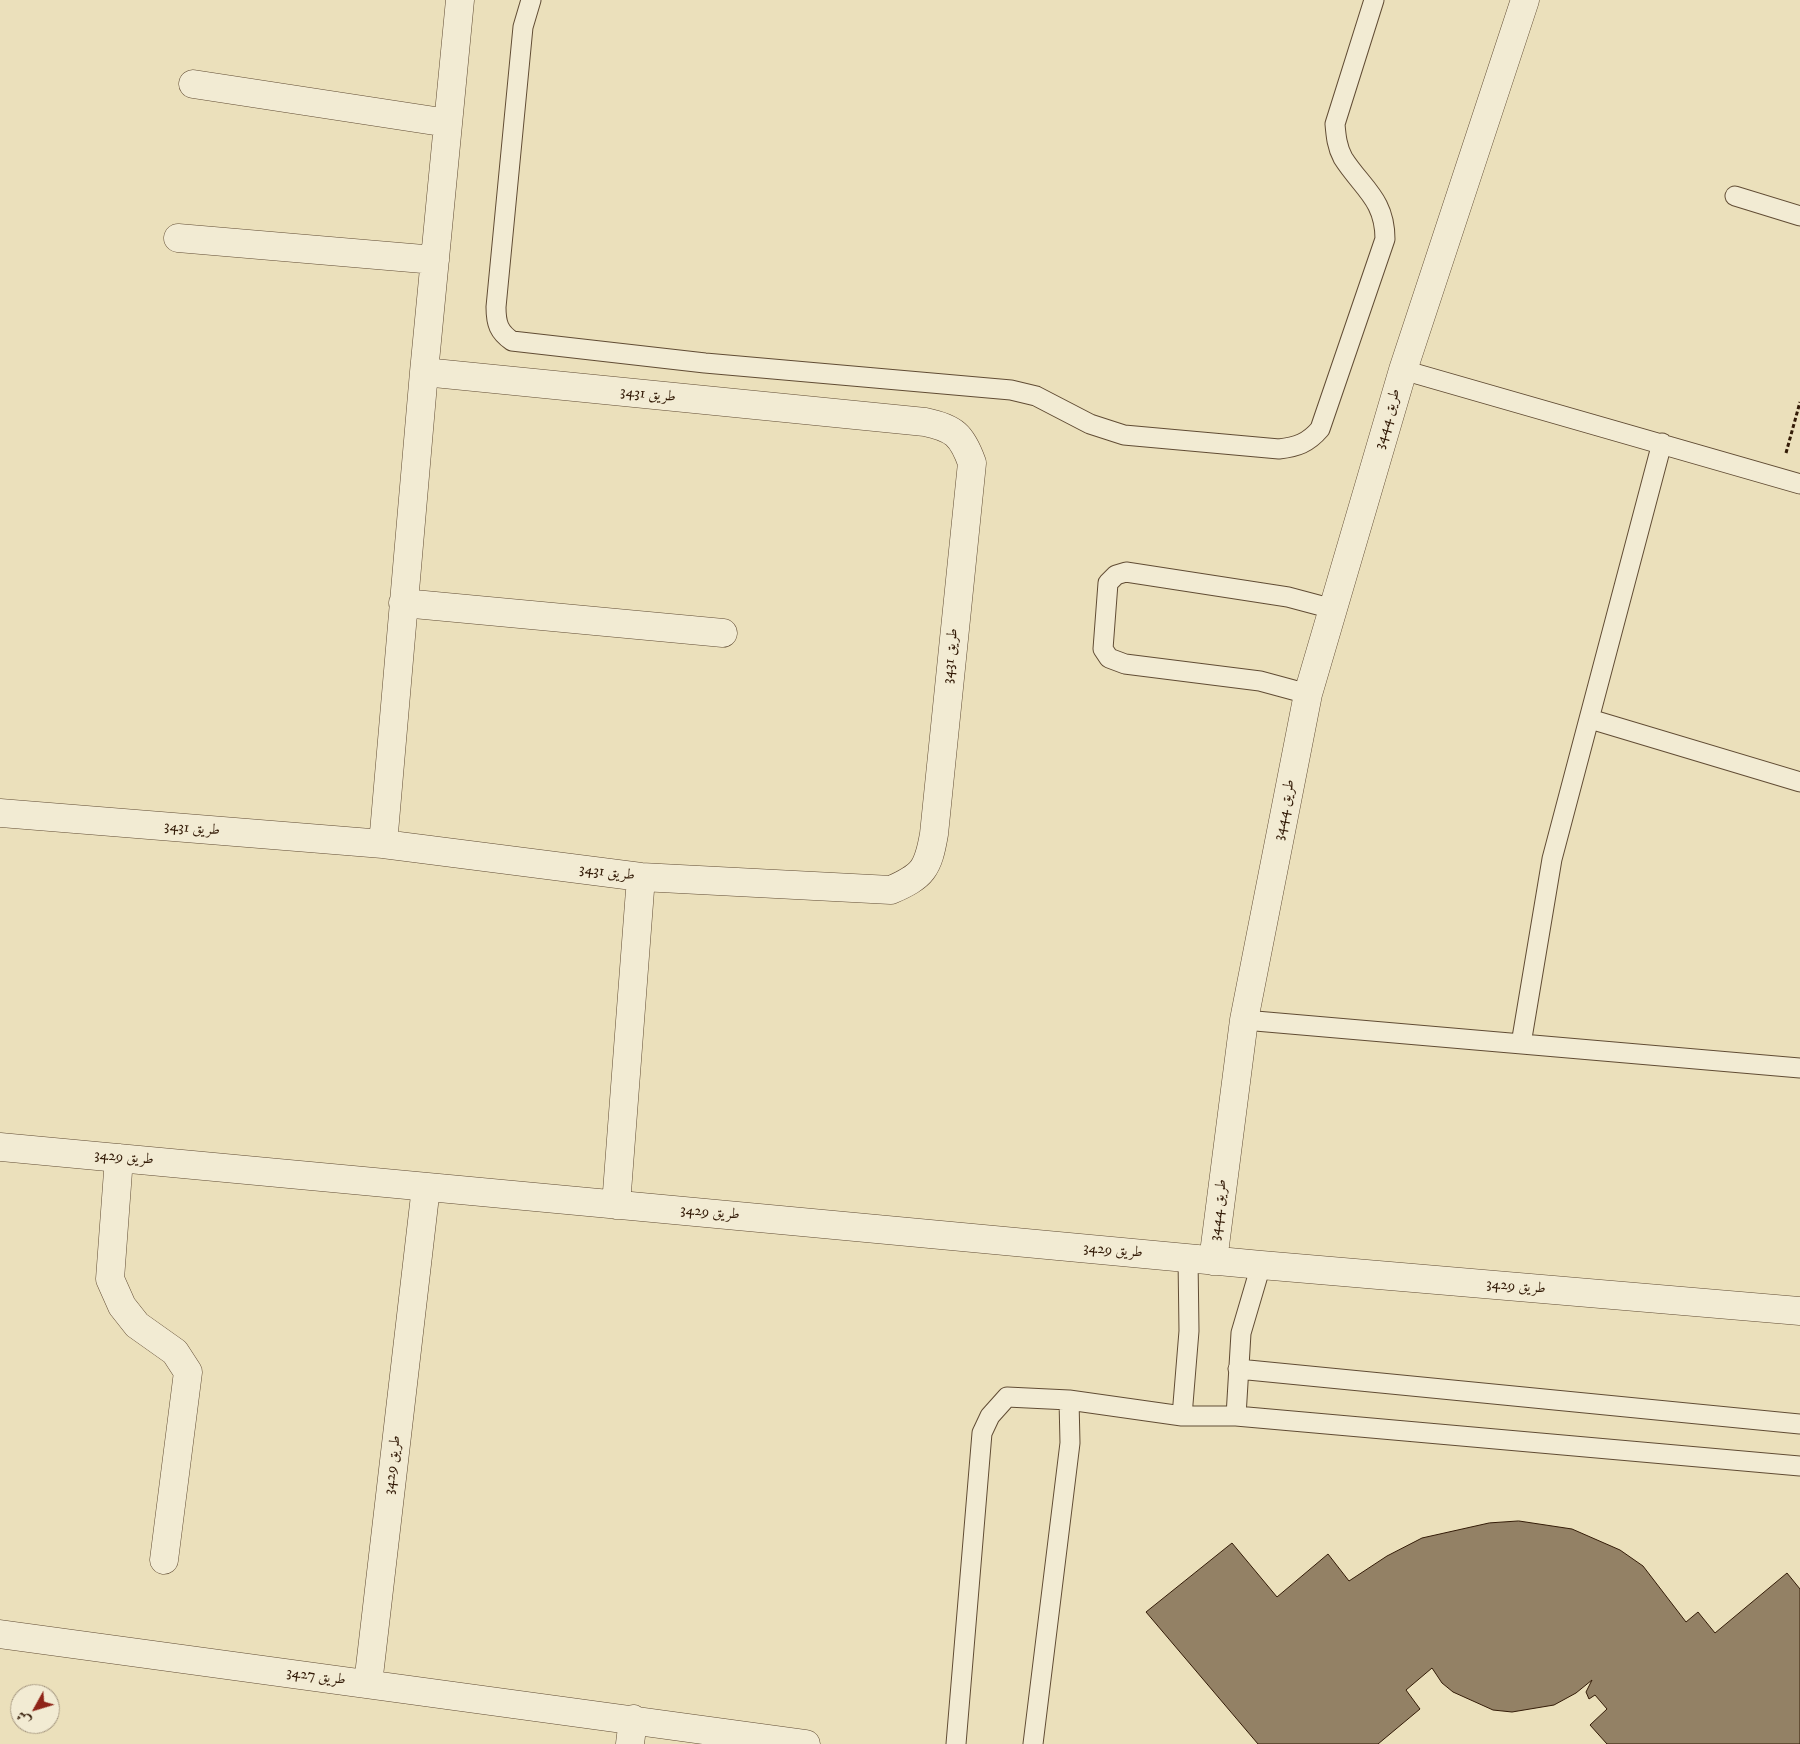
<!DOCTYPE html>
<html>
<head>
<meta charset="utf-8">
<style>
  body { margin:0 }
  #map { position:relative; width:1800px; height:1744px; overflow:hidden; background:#ebe0bb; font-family:"IM FELL DW Pica",Amiri,serif }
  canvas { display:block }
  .north { position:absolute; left:10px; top:1684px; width:50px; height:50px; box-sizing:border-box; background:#f2ebd3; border:1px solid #a69881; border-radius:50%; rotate:231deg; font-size:14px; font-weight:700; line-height:20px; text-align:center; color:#331b07 }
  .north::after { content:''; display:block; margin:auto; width:18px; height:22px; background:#8f2418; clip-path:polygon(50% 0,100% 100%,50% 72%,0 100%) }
</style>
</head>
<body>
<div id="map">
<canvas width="1800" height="1744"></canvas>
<div class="north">ش</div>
</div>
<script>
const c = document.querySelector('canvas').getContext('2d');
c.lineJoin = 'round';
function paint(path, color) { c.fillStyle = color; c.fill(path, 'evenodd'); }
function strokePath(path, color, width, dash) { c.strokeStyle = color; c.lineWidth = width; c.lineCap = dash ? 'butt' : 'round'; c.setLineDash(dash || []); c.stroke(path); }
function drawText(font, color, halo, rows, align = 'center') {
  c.font = font + ' "IM FELL DW Pica",Amiri,serif'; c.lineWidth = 4.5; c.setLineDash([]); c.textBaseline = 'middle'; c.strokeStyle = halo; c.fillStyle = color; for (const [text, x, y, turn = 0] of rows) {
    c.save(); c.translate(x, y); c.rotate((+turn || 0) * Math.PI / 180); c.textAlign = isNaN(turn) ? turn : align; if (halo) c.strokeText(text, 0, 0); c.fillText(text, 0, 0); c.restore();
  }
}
const building = new Path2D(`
  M1519 1521 1572 1529 1620 1550 1643 1566 1686 1622 1698 1612 1715 1633 1787 1573 1800 1589V1744H1607L1590 1725 1607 1709 1595 1695 1589 1699 1586 1692 1592 1680 1576 1693 1554 1705 1512 1712 1493 1710 1453 1692 1442 1683 1432 1668 1406 1690 1420 1709 1378 1744H1258L1146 1612 1232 1543 1277 1597 1328 1554 1349 1581 1387 1556 1422 1538 1489 1523Z`);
paint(building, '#938165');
strokePath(building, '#331b07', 1);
const lane = new Path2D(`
  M531 0 523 27 496 307C496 324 499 332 512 341L705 363 1011 390 1036 396 1090 424 1124 435 1279 449C1297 447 1308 443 1320 429L1385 239C1385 199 1362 188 1343 158 1337 147 1336 136 1335 124L1374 0
  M1735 196 1800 216
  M1403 370 1800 484
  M1308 694 1260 681 1125 664 1109 658 1103 649 1108 583 1116 575 1126 572 1288 597 1333 609
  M1590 719 1800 782
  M1244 1020 1800 1068
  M1521 1044 1552 859 1662 443
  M1238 1369 1800 1424
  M1182 1416 1189 1331 1188 1258
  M1236 1416 1241 1333 1261 1265
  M956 1744 982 1433 990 1416 1007 1397 1069 1400
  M1033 1744 1070 1443 1069 1400 1182 1416H1236L1800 1466`);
const street = new Path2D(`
  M193 84 448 123
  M178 238 435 260
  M403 603 723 633
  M0 813 383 844 641 877 891 890C923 876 928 869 934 834L972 463C962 435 954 428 925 422L424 372
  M383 844 424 372 460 0
  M0 1147 1261 1265 1800 1311
  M119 1158 110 1279 122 1306 137 1325 175 1352 188 1372 164 1560
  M616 1205 641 877
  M1213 1261 1244 1020 1308 694 1403 370 1525 0
  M0 1634 806 1744
  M368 1684 426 1187
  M630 1744 633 1719`);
strokePath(lane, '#614c34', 21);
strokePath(street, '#614c34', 29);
strokePath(new Path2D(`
  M1786 453 1800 402`), '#331b07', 3, [4, 2.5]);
strokePath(lane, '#f2ebd3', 19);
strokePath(street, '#f2ebd3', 28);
drawText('15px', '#331b07', '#f2ebd3', [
  ["طريق 3431",648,395,6],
  ["طريق 3444",1388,419,-74],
  ["طريق 3431",951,656,-84],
  ["طريق 3444",1285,810,-79],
  ["طريق 3431",192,829,5],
  ["طريق 3431",607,873,7],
  ["طريق 3429",124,1158,5],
  ["طريق 3444",1219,1210,-83],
  ["طريق 3429",710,1213,5],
  ["طريق 3429",1113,1251,5],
  ["طريق 3429",1516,1287,5],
  ["طريق 3429",393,1465,-83],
  ["طريق 3427",316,1677,8]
]);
</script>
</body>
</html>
